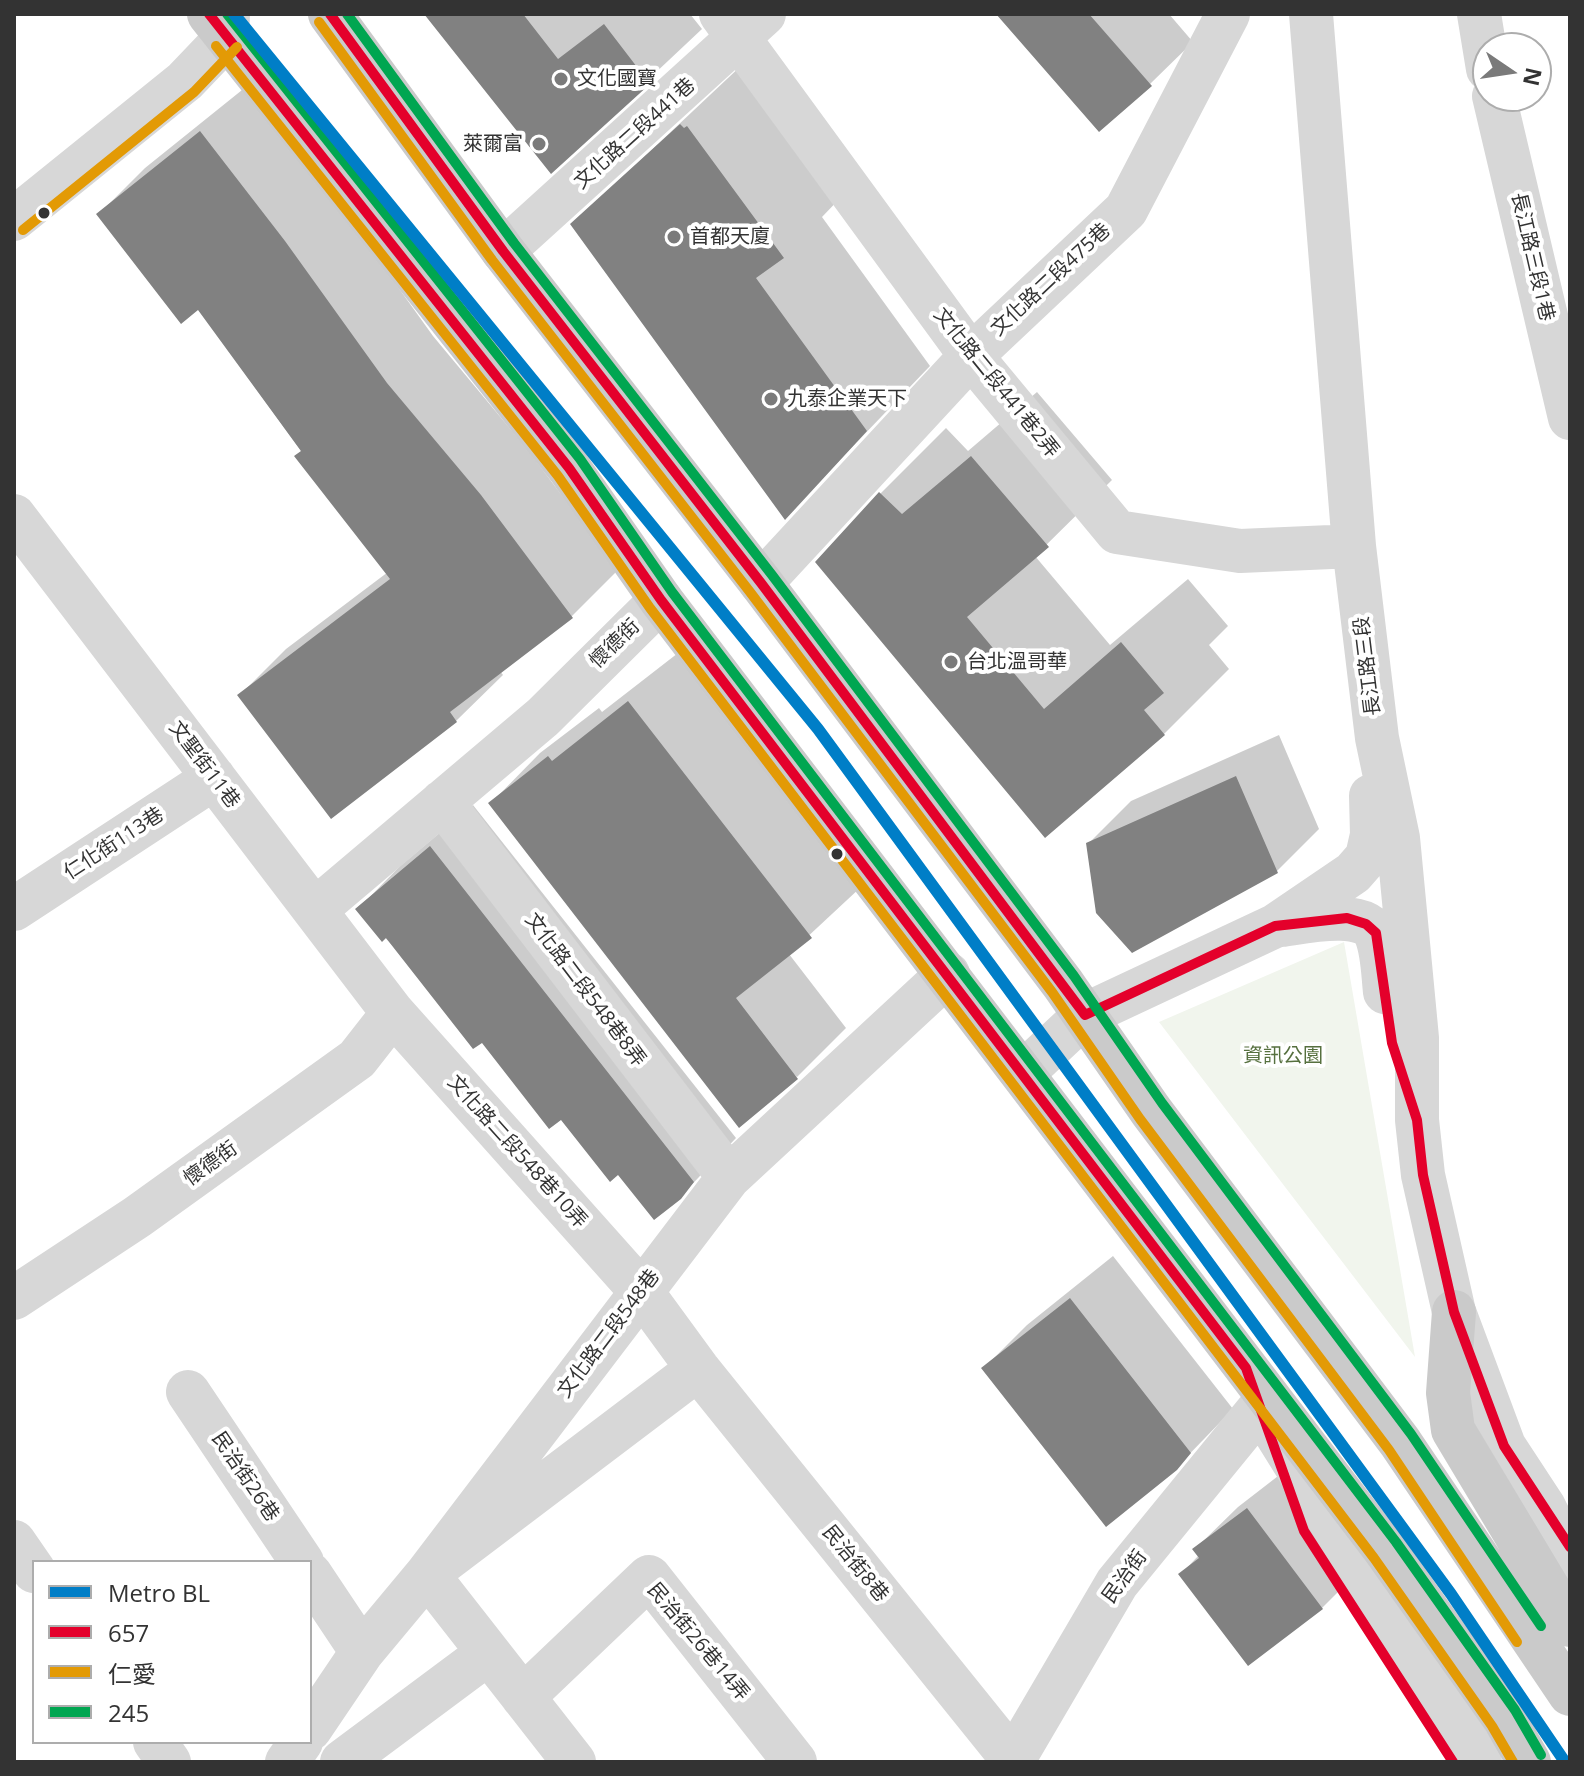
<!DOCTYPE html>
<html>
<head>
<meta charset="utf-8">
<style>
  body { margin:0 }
  #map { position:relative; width:1584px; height:1776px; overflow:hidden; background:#fff; font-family:"Open Sans","Noto Sans TC",sans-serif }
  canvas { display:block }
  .frame { position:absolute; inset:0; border:16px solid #333; pointer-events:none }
  .legend { position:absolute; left:32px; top:1560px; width:280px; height:184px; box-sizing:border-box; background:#fff; border:2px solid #adadad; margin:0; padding:10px 14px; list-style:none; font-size:24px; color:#333 }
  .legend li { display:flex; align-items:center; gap:16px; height:40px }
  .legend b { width:40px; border:2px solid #adadad }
  .north { position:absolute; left:1472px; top:32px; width:80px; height:80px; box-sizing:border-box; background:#fff; border:2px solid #adadad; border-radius:50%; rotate:103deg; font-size:22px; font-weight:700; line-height:32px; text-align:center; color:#333 }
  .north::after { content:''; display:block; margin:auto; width:28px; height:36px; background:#7a7a7a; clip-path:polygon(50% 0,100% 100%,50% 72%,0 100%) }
</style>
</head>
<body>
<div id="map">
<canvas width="1584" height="1776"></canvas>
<div class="frame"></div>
<ul class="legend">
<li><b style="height:10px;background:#007ec7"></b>Metro BL</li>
<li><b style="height:10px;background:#e4002b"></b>657</li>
<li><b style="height:10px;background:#e39a05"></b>仁愛</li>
<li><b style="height:10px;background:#00a651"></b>245</li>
</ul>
<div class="north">N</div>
</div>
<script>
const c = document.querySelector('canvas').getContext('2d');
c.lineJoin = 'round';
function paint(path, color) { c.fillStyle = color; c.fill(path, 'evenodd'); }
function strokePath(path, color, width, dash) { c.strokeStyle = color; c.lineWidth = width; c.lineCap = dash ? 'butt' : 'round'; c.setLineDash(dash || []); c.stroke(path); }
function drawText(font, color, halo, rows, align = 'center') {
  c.font = font + ' "Open Sans","Noto Sans TC",sans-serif'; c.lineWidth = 8; c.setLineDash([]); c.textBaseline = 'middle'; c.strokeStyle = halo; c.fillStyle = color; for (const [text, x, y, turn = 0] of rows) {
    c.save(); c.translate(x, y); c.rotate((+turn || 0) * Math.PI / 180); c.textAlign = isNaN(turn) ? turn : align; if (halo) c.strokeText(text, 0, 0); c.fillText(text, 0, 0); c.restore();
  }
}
paint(new Path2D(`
  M1344 942 1415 1357 1159 1022Z`), '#f1f5ed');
paint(new Path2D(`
  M428 14H690L702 29 551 171Z
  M999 14H1169L1193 42 1150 84Z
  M745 62 846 192 822 217 930 366 785 517 573 224Z
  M247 86 332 195 433 336 527 449 618 570 572 616 500 671 503 675 456 721 240 695 286 649 388 572 198 308 99 214 145 168Z
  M1037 392 1112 480 1035 556 1110 645 1188 579 1228 626 1209 645 1229 669 1164 734 1045 835 819 563 881 493 946 428 968 451Z
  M678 653 861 887 789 954 846 1028 797 1077 491 803 540 753 599 708 602 712Z
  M1279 735 1319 829 1276 872 1088 844 1131 801Z
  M473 805 736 1138 680 1197 619 1172 482 1040 358 909 400 866Z
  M1113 1256 1233 1409 1176 1468 984 1368 1027 1325Z
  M1291 1466 1365 1565 1322 1608 1181 1574 1199 1555 1195 1549 1238 1507Z`), '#0003');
paint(new Path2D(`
  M424 14H523L558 59 604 24 650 84 551 174Z
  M996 14H1089L1152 86 1099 132Z
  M680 124 684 128 687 126 784 258 756 278 867 431 785 520 570 224Z
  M200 131 285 241 387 383 481 495 573 618 450 712 457 722 331 819 237 695 390 579 294 456 301 451 198 310 181 324 96 214Z
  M971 456 1049 547 967 617 1044 709 1121 642 1164 693 1144 710 1165 735 1045 838 815 562 879 492 902 514Z
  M628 701 812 938 736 998 798 1079 739 1128 488 803 548 756 552 761Z
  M1236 776 1278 873 1132 953 1096 913 1086 843Z
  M430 846 694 1182 681 1199 654 1220 618 1175 610 1182 561 1120 549 1129 482 1043 473 1049 386 938 382 942 355 909Z
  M1070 1298 1191 1453 1177 1470 1106 1527 981 1368Z
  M1247 1508 1323 1609 1248 1666 1178 1574 1199 1558 1192 1549Z`), '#818181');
strokePath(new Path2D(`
  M721 14 971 356 1117 532 1240 551 1354 546
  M1311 14 1354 546 1377 738 1398 838 1417 1038V1120L1423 1175 1454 1312 1504 1446 1544 1507 1570 1559
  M1479 14 1488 69
  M1494 96 1570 418
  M14 219 185 81 227 37 228 14
  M503 251 764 14
  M14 516 393 1013 641 1291 698 1369 1013 1760
  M761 583 971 356 1126 210 1228 14
  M442 802 729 1177
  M14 909 214 778
  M316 909 543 717 661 600
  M1281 925C1304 922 1366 908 1376 935 1383 952 1383 974 1385 992
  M1024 1072 1085 1015 1275 926 1353 873 1367 857 1372 835 1371 796
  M14 1298 137 1217 357 1059 393 1013
  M188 1392 302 1562
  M14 1542 34 1571
  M310 1574 362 1652
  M523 1697 649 1577 795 1762
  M310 1729 362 1652 427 1574 729 1177 948 974
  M155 1742 169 1762
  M287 1762 301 1742
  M342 1762 487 1654
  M574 1762 427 1574 698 1369
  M1012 1762 1117 1583 1260 1408 1480 1762`), '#d7d7d7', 44);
strokePath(new Path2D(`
  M209 14 569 468 661 600 1385 1550 1504 1718 1529 1762
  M330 14 503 251 761 583 1063 984 1151 1111 1400 1442 1570 1694
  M1454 1312 1448 1393 1453 1430 1570 1625`), '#cacaca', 44);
strokePath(new Path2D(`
  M209 14 569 468 661 600 1246 1368 1304 1531 1453 1762
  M330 14 503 251 761 583 1085 1015
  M1085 1015 1275 926 1347 918 1366 924 1376 933 1392 1043 1417 1120 1423 1175 1454 1312 1504 1446 1570 1547`), '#e4002b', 10);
strokePath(new Path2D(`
  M319 22 492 260 750 592 1052 992 1140 1119 1389 1450 1517 1642
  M216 46 558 476 650 608 1374 1558 1492 1726 1513 1762
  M23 230 194 92 237 47`), '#e39a05', 10);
strokePath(new Path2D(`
  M227 14 580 459 672 592 1396 1542 1515 1710 1541 1755
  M347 14 514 243 772 575 1074 976 1162 1103 1411 1434 1541 1626`), '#00a651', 10);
strokePath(new Path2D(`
  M234 14 818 729 1451 1594 1565 1762`), '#007ec7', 12);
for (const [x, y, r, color] of [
  [561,79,8,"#7a7a7a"],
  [539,144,8,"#7a7a7a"],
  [44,213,7,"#333"],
  [674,237,8,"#7a7a7a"],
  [771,399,8,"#7a7a7a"],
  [951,662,8,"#7a7a7a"],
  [837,854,7,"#333"]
]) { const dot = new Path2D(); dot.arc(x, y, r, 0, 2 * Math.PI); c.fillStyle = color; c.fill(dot); strokePath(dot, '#fff', 3); }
drawText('20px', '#333', '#fff', [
  ["文化國寶",577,79],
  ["萊爾富",523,144,"right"],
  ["首都天廈",690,237],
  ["九泰企業天下",787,399],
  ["台北溫哥華",967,662]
], 'left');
drawText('20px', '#333', '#fff', [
  ["文化路二段441巷",635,134,-42],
  ["長江路三段1巷",1532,257,77],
  ["文化路二段475巷",1051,280,-43],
  ["文化路二段441巷2弄",996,383,51],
  ["懷德街",615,644,-44],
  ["長江路三段",1368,666,-97],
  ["文聖街11巷",204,765,53],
  ["仁化街113巷",114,844,-33],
  ["文化路二段548巷8弄",585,990,53],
  ["文化路二段548巷10弄",517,1152,48],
  ["懷德街",211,1164,-36],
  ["文化路二段548巷",609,1334,-53],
  ["民治街26巷",245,1477,56],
  ["民治街8巷",855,1564,51],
  ["民治街",1125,1577,-54],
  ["民治街26巷14弄",698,1642,50]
]);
drawText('20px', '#56703f', '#fff', [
  ["資訊公園",1283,1056]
]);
</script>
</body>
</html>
